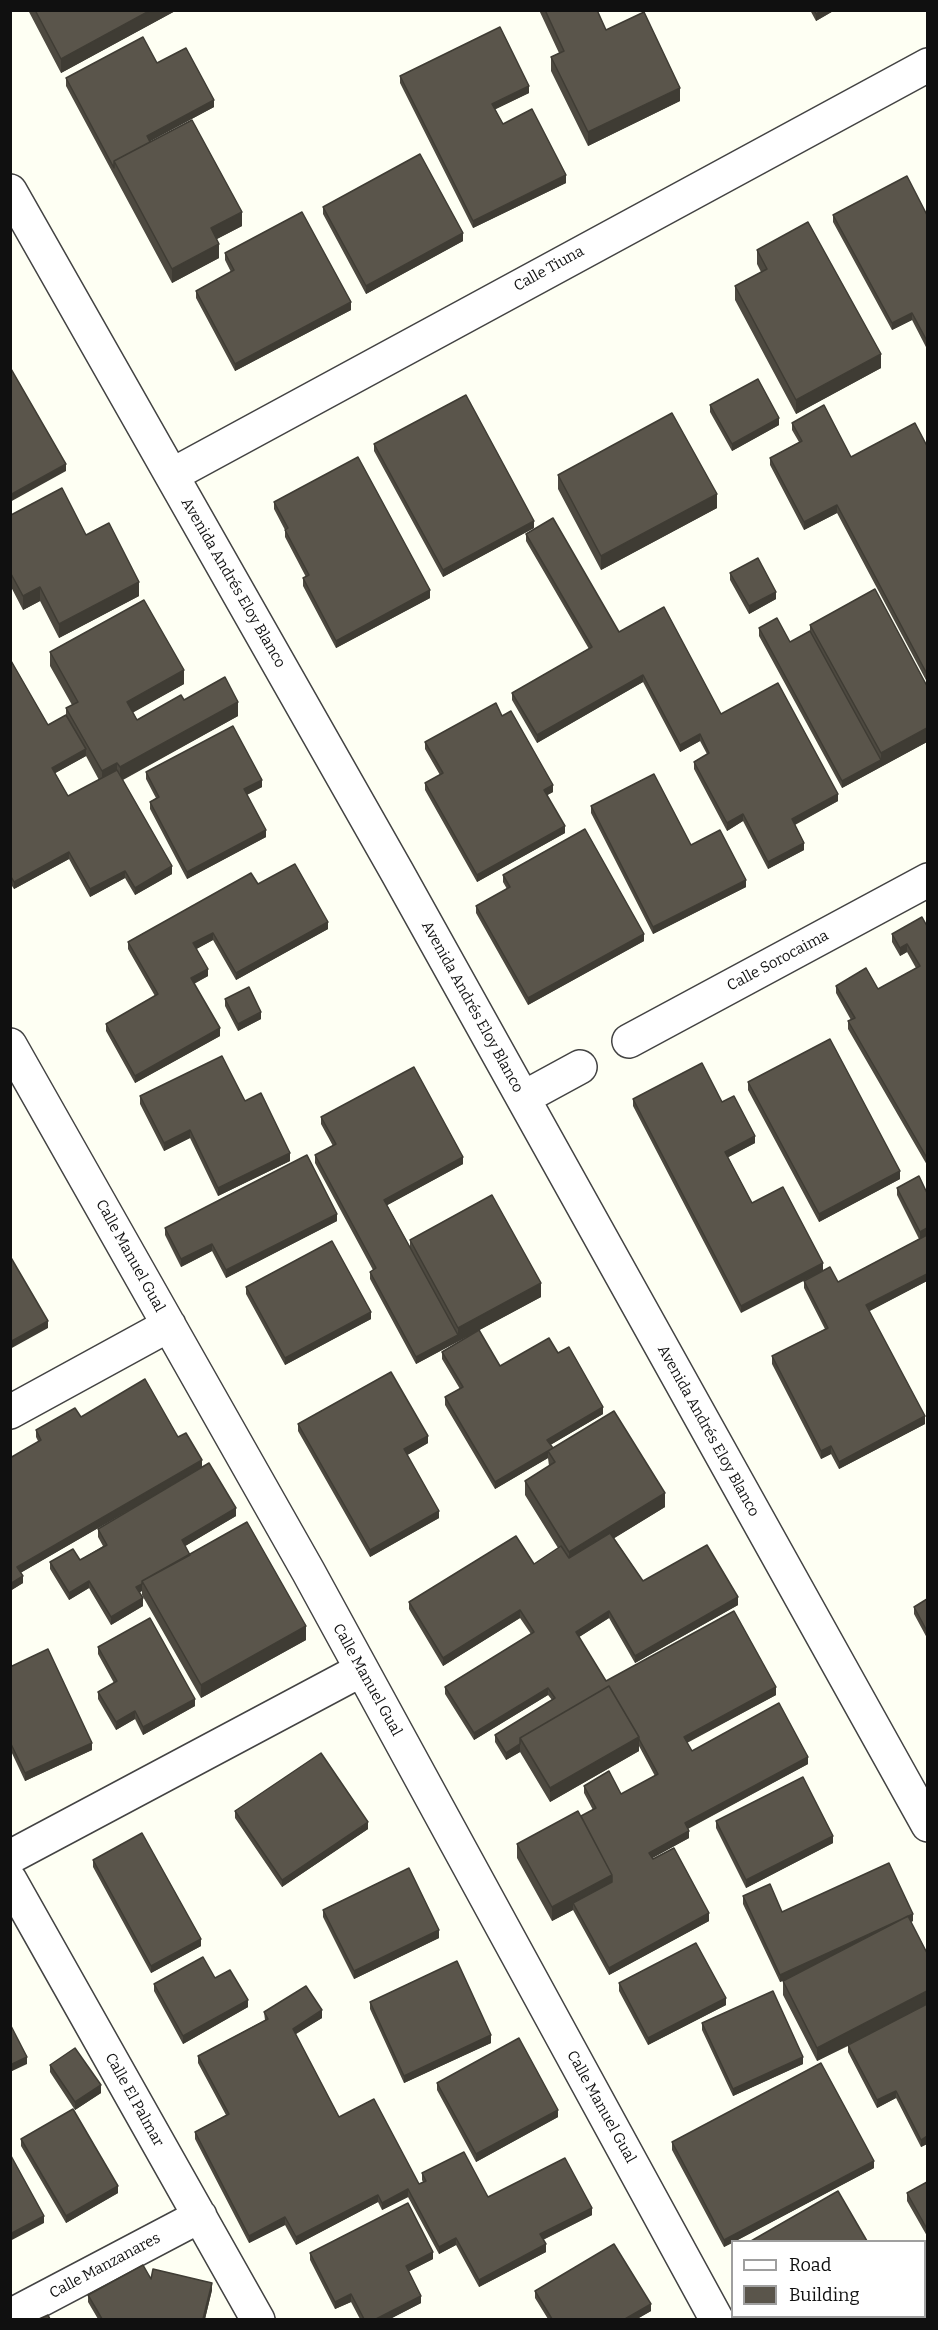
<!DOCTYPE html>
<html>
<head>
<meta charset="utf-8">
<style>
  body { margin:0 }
  #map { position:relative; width:938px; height:2330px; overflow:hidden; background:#fefff3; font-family:Bitter,serif }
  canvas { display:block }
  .frame { position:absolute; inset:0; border:12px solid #101010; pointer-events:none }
  .legend { position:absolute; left:731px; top:2240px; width:195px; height:78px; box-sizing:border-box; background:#fff; border:2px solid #9f9f9f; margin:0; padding:8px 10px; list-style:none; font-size:18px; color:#101010 }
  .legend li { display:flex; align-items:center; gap:12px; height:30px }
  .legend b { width:30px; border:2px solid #9f9f9f }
</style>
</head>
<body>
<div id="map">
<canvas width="938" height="2330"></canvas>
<div class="frame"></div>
<ul class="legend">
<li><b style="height:8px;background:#fff"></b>Road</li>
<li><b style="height:16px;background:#5a554b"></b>Building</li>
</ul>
</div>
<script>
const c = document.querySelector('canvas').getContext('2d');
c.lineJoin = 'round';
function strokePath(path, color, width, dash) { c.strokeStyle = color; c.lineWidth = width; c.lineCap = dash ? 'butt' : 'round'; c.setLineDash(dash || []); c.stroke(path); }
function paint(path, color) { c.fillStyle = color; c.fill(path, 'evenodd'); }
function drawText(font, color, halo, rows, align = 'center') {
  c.font = font + ' Bitter,serif'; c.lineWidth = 6; c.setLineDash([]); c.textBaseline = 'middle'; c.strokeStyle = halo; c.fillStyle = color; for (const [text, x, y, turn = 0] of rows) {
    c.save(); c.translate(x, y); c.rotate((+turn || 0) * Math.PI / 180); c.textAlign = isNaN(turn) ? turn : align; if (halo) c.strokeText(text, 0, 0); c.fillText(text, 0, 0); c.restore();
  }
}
const street = new Path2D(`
  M10 191 397 872 928 1825
  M172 475 928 65
  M629 1041 928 880
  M10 1045 308 1571 717 2320
  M523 1098 580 1067
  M10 1412 169 1325
  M10 1857 361 1670
  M10 1880 258 2320
  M10 2316 200 2216`);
strokePath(street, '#434343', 36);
strokePath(street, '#fff', 33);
paint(new Path2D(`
  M28 10H177L61 73Z
  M539 10H597L606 30 680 101 588 146 551 71V57L559 53Z
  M810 10H835L816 21Z
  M157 63 214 107 150 141 242 226 217 239 219 258 172 283 66 86V78Z
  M400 76 529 93 495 109 503 124 566 183 473 228 400 83Z
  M323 207 463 241 366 294 323 214Z
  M833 215H927V349L912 320 892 330 833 222Z
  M757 250 881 368 796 414 735 300V286L761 272 757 264Z
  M225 253 351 310 235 371 196 298V291L231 272 225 260Z
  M710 405 779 425 732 451 710 412Z
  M792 423 851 457 927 446V682L837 513 804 530 770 465V458L799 442 792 430Z
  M374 444 534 528 443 577 374 451Z
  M558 475 717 508 601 570 558 489Z
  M274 502 430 598 336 648 303 586V578L306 577 285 537V530L274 509Z
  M10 513 11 515 86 535 139 596 59 638 40 601 23 610 10 585Z
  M526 534 619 632 721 714 838 801 795 825 804 850 768 869 743 821 727 831 694 769V762L707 754 700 741 680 752 643 682 537 743 512 700V693L589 649 526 541Z
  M730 573 776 599 749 614 730 580Z
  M810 625 927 686V742L842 788 759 636V628L790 642 810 631Z
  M50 652 184 684 133 712 137 720 184 700 238 716 123 780 172 874 135 895 125 878 90 897 69 859 14 889 10 883V659L48 725 66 715V708L72 705 50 666ZM86 756 99 780 68 796 55 773Z
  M502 716 553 792 547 795 565 833 477 882 425 790V783L440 775 425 749V742Z
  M146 772 262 787 247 795 266 837 187 879 150 809V802L156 798 146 779Z
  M591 806 691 845 746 887 653 934 591 813Z
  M503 875 644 941 528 1005 476 913V906L507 889 503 882Z
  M258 884 328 929 236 980 213 940 196 949 208 976 194 984 220 1036 135 1083 106 1031V1024L155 996 128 949V942Z
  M927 926V1165L848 1029V1021L851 1020 836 993V986L878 989 916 968 907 952 900 956 892 942V934Z
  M225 999 261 1019 238 1031 225 1006Z
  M748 1082 900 1179 819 1222 748 1090Z
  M140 1096 245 1101 290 1161 218 1196 190 1138 164 1151 140 1104Z
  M633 1099 722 1102 755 1143 728 1157 752 1203 741 1313 633 1106Z
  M321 1117 463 1164 387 1205 410 1247V1240L541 1297 416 1364 370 1279V1272L373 1270 315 1163V1155L333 1146 321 1124Z
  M919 1176 927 1281 869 1311 925 1424 839 1469 831 1454 821 1459 772 1364V1356L825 1329 804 1288V1281L838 1282 919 1239 897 1195V1188Z
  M337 1221 226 1278 212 1251 181 1267 165 1235V1228Z
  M246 1287 371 1319 285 1365 246 1294Z
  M442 1352 500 1366 558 1353 603 1414 550 1445 553 1448 665 1507 614 1538 643 1581 738 1605 635 1663 609 1618 579 1637 606 1681 776 1695 687 1743 692 1751 808 1764 688 1829 689 1838 652 1858 709 1921 609 1975 573 1910 552 1921 517 1858V1844L581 1816 593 1810 584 1793V1786L621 1794 655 1776 639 1746V1751L550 1802 520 1752 506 1760 495 1742V1735L552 1700 548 1695 474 1740 445 1694V1687L531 1634 520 1618 443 1666 409 1609V1602L534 1564 558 1548 525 1495V1481L549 1466 548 1458 495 1489 445 1405V1397L460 1389 442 1359Z
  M81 1417 178 1437 202 1467 236 1516 185 1546 190 1555 306 1640 201 1698 142 1595V1591L140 1592 143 1606 111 1625 89 1588 69 1600 50 1569V1562L80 1560 103 1546 98 1537V1529L159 1493 20 1573 23 1583 10 1591 38 1441 36 1437V1430Z
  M298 1424 428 1443 407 1455 439 1518 370 1557 298 1431Z
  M927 1599V1638L914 1614V1607Z
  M98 1647 195 1706 143 1735 135 1719 116 1730 98 1699V1692L114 1683 98 1654Z
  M10 1667 92 1750 25 1781 10 1749Z
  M235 1811 368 1829 282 1887 235 1818Z
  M716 1821 833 1843 746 1888 716 1828Z
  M93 1860 201 1946 151 1973 93 1867Z
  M743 1896 782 1912 913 1921 911 1922 927 1953V2144L921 2147 896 2098 877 2108 848 2052V2046L817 2061 783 1995V1981L787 1979 780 1982 743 1904Z
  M323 1910 439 1938 354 1979 323 1917Z
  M215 1978 248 2007 183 2044 154 1991V1984Z
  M619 1983 726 2005 648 2045 619 1991Z
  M370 2002 491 2043 404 2083 370 2009Z
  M264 2012 322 2018 295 2034 339 2117 419 2184 423 2182 422 2180V2173L488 2197 592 2215 543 2240 546 2252 479 2287 456 2245 439 2254 408 2197 382 2210 378 2202 296 2245 285 2225 249 2243 195 2139V2132L226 2115 198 2063V2056L265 2020Z
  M702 2023 803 2064 733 2096 702 2030Z
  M50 2065 101 2093 75 2110 50 2072Z
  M437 2083 558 2117 476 2162 437 2090Z
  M21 2139 118 2193 66 2223 21 2146Z
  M672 2142 874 2168 724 2247 672 2150Z
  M927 2182V2236L907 2201V2193Z
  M310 2253 433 2259 409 2271 421 2303 390 2319H360L351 2302 335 2309 310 2260Z
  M151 2279 212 2290 205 2319H98L88 2302V2295Z
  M535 2291 651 2311 637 2319H548L535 2298Z`), '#4d4940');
paint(new Path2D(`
  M151 10H177L61 73V59Z
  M822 10H835L816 21V14Z
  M529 86V93L492 111V104Z
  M680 88V101L588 146V132Z
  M214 100V107L147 143V136Z
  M566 175V183L473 228V221Z
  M242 212V226L211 242V228Z
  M463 233V241L366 294V286Z
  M219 244V258L172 283V269Z
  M351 302V310L235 371V364Z
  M912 313V320L892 330V323Z
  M881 354V368L796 414V400Z
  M779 418V425L732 451V444Z
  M66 464V471L10 502V495Z
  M717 494V508L601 570V556Z
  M837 505V513L804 530V522Z
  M534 521V528L443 577V570Z
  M139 582V596L59 638V624Z
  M40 587V601L23 610V596Z
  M430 590V598L336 648V641Z
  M776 592V599L749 614V606Z
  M184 670V684L127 716V702Z
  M643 675V682L537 743V735Z
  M238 702V716L120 781V767Z
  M927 728V742L842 788V781L881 760V753Z
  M700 734V741L680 752V745Z
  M86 749V756L52 775V768Z
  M117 763V777L102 785V771Z
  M262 780V787L244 796V789Z
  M553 785V792L544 797V790Z
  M838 794V801L792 826V819Z
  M743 814V821L727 831V823Z
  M565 826V833L477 882V875Z
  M266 830V837L187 879V872Z
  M804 843V850L768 869V862Z
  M69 852V859L14 889V882Z
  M172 866V874L135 895V888Z
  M125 871V878L90 897V889Z
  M746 880V887L653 934V927Z
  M328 922V929L236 980V973Z
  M213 933V940L193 951V943Z
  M644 934V941L528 1005V998Z
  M907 944V952L900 956V948Z
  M208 969V976L191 985V978Z
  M261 1012V1019L238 1031V1024Z
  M220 1028V1036L135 1083V1076Z
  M190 1130V1138L164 1151V1143Z
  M755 1136V1143L725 1159V1152Z
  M290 1153V1161L218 1196V1188Z
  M463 1157V1164L384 1207V1200Z
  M900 1171V1179L819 1222V1214Z
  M337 1214V1221L226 1278V1270Z
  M927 1228V1235L920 1240V1232Z
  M212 1244V1251L181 1267V1259Z
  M823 1263V1271L741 1313V1306Z
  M927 1274V1281L866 1313V1305Z
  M541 1283V1297L416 1364V1357L458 1335V1328Z
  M371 1312V1319L285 1365V1358Z
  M48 1321V1328L10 1349V1342Z
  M603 1407V1414L547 1447V1440Z
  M925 1416V1424L839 1469V1462Z
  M428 1436V1443L404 1457V1449Z
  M831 1446V1454L821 1459V1451Z
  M548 1451V1458L495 1489V1482Z
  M202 1460V1468L17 1575V1567Z
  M665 1493V1507L569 1566V1552Z
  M236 1508V1516L182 1548V1540Z
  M439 1511V1518L370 1557V1550Z
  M23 1576V1583L10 1591V1584Z
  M89 1581V1588L69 1600V1593Z
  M142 1584V1591L136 1594V1587Z
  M738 1597V1605L635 1663V1656Z
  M143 1598V1606L111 1625V1617Z
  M520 1610V1618L443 1666V1658Z
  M609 1611V1618L576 1639V1632Z
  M306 1626V1640L201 1698V1685Z
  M776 1687V1695L684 1744V1737Z
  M548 1688V1695L474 1740V1733Z
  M195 1699V1706L143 1735V1727Z
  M135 1711V1719L116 1730V1722Z
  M639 1737V1751L550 1802V1788Z
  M92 1743V1750L25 1781V1773Z
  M520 1744V1752L506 1760V1753Z
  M808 1757V1764L685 1830V1823Z
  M368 1822V1829L282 1887V1880Z
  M689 1831V1838L649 1860V1853Z
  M833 1836V1843L746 1888V1880Z
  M612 1875V1889L573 1903V1910L552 1921V1907Z
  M709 1913V1921L609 1975V1968Z
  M913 1914V1921L780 1982V1975Z
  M439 1930V1938L354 1979V1971Z
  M201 1939V1946L151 1973V1966Z
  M927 1991V2005L817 2061V2048Z
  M726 1998V2005L648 2045V2038Z
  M248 2000V2007L183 2044V2036Z
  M322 2010V2018L293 2036V2029Z
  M491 2035V2043L404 2083V2076Z
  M27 2057V2064L10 2072V2065Z
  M803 2057V2064L733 2096V2089Z
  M101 2085V2093L75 2110V2102Z
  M896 2091V2098L877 2108V2100Z
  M558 2110V2117L476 2162V2154Z
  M927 2136V2144L921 2147V2140Z
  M874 2161V2168L736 2241H732V2243L724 2247V2240Z
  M118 2186V2193L66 2223V2216Z
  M408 2189V2197L382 2210V2203Z
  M378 2195V2202L296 2245V2237Z
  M592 2208V2215L540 2241V2234Z
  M44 2216V2223L10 2241V2234Z
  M285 2217V2225L249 2243V2236Z
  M456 2238V2245L439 2254V2247Z
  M546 2244V2252L479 2287V2280Z
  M433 2252V2259L406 2273V2266Z
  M212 2283V2290L205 2319H203Z
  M351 2294V2302L335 2309V2302Z
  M421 2296V2303L390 2319H376Z
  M651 2304V2311L637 2319H625Z
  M879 2316H892L886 2319H874Z`), '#3f3c34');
const building = new Path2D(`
  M35 10H151L61 59Z
  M545 10H597L606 30 644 12 680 88 588 132 551 57 564 51Z
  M814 10H822L816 14Z
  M500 27 529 86 492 104 503 124 532 109 566 175 473 221 400 76Z
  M143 37 157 63 186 48 214 100 147 136 150 142 114 161V168L66 78Z
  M192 120 242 212 211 228 219 244 172 269 114 161Z
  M420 154 463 233 366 286 323 207Z
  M907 176 927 215V341L912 313 892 323 833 215Z
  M302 212 351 302 235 364 196 291 234 270 225 253Z
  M808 222 881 354 796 400 735 286 767 269 757 250Z
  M10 367 66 464 10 495Z
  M758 379 779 418 732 444 710 405Z
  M466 395 534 521 443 570 374 444Z
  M824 405 851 457 915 423 927 446V674L837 505 804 522 770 458 802 441 792 423Z
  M672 413 717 494 601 556 558 475Z
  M358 457 430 590 336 641 303 578 309 575 285 530 288 528 274 502Z
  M62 488 86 535 109 523 139 582 59 624 40 587 23 596 10 572V513L11 515Z
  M553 518 619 632 664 607 721 714 778 683 838 794 792 819 804 843 768 862 743 814 727 823 694 762 709 753 700 734 680 745 643 675 537 735 512 693 592 647 526 534Z
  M758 558 776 592 749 606 730 573Z
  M875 589 927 686V728L881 753 810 625Z
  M144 600 184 670 127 702 137 720 181 695 184 700 225 677 238 702 120 767 117 763 102 771 66 708 78 702 50 652Z
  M777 618 790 642 810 631 881 760 842 781 759 628Z
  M10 659 48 725 66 715 86 749 52 768 68 796 117 770 172 866 135 888 125 871 90 889 69 852 14 882 10 875Z
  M496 703 502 716 511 711 553 785 544 790 565 826 477 875 425 783 443 773 425 742Z
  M233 726 262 780 244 789 266 830 187 872 150 802 159 797 146 772Z
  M654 774 691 845 720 830 746 880 653 927 591 806Z
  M585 829 644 934 528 998 476 906 510 887 503 875Z
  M295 864 328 922 236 973 213 933 193 943 208 969 191 978 220 1028 135 1076 106 1024 158 994 128 942 251 873 258 884Z
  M922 917 927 926V1158L848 1021 855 1018 836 986 866 968 878 989 920 966 907 944 900 948 892 934Z
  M249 987 261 1012 238 1024 225 999Z
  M830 1039 900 1171 819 1214 748 1082Z
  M222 1056 245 1101 261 1093 290 1153 218 1188 190 1130 164 1143 140 1096Z
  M702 1063 722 1102 734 1096 755 1136 725 1152 752 1203 783 1187 823 1263 741 1306 633 1099Z
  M414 1067 463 1157 384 1200 458 1335 416 1357 370 1272 376 1268 315 1155 336 1144 321 1117Z
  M307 1155 337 1214 226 1270 212 1244 181 1259 165 1228Z
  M919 1176 927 1193V1228L920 1232 897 1188Z
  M492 1195 541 1283 458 1328 410 1240Z
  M927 1235V1274L866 1305 925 1416 839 1462 831 1446 821 1451 772 1356 828 1328 804 1281 830 1267 838 1282Z
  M332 1241 371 1312 285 1358 246 1287Z
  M10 1256 48 1321 10 1342Z
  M479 1330 500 1366 549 1338 558 1353 569 1347 603 1407 547 1440 553 1448 495 1482 445 1397 463 1387 442 1352Z
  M391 1372 428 1436 404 1449 439 1511 370 1550 298 1424Z
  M145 1379 178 1437 186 1433 202 1460 17 1567 23 1576 10 1584V1458L41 1440 36 1430 75 1408 81 1417Z
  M614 1411 665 1493 569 1552 525 1481 555 1462 548 1451Z
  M209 1463 236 1508 182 1540 190 1555 142 1581V1584L136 1587 143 1598 111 1617 89 1581 69 1593 50 1562 73 1549 80 1560 107 1545 98 1529Z
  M247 1522 306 1626 201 1685 142 1581Z
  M610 1533 643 1581 707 1545 738 1597 635 1656 609 1611 576 1632 606 1681 734 1611 776 1687 684 1737 692 1751 779 1703 808 1757 685 1823 689 1831 649 1853 653 1859 674 1848 709 1913 609 1968 573 1903 612 1882V1875L581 1816 596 1808 584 1786 609 1771 621 1794 658 1774 639 1739V1737L609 1686 520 1738V1744L506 1753 495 1735 555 1698 548 1688 474 1733 445 1687 534 1632 520 1610 443 1658 409 1602 516 1536 534 1564 561 1546 569 1558Z
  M927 1599V1631L914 1607Z
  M150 1618 195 1699 143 1727 135 1711 116 1722 98 1692 117 1681 98 1647Z
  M48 1649 92 1743 25 1773 10 1742V1667Z
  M609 1686 639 1737 550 1788 520 1738Z
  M321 1753 368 1822 282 1880 235 1811Z
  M803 1777 833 1836 746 1880 716 1821Z
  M578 1811 612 1875 552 1907 517 1844Z
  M142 1833 201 1939 151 1966 93 1860Z
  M889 1863 913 1914 780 1975 743 1896 770 1884 782 1912Z
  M409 1868 439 1930 354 1971 323 1910Z
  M908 1916 927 1953V1991L817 2048 783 1981Z
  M696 1943 726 1998 648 2038 619 1983Z
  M203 1957 215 1978 230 1970 248 2000 183 2036 154 1984Z
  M457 1961 491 2035 404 2076 370 2002Z
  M306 1986 322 2010 293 2029 339 2117 374 2099 419 2184 426 2181 422 2173 464 2152 488 2197 565 2158 592 2208 540 2234 546 2244 479 2280 456 2238 439 2247 408 2189 382 2203 378 2195 296 2237 285 2217 249 2236 195 2132 229 2114 198 2056 268 2019 264 2012Z
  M773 1991 803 2057 733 2089 702 2023Z
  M927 2004V2136L921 2140 896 2091 877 2100 848 2045Z
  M10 2024 27 2057 10 2065Z
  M519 2038 558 2110 476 2154 437 2083Z
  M75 2048 101 2085 75 2102 50 2065Z
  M821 2063 874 2161 724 2240 672 2142Z
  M73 2109 118 2186 66 2216 21 2139Z
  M10 2154 44 2216 10 2234Z
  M927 2182V2229L907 2193Z
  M838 2191 867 2241H751Z
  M408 2203 433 2252 406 2266 421 2296 376 2319H364L351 2294 335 2302 310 2253Z
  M614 2244 651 2304 625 2319H552L535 2291Z
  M143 2265 151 2279 153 2269 212 2283 203 2319H102L88 2295Z
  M48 2315 50 2319H39Z
  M795 2316H879L874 2319H796Z`);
paint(building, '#5a554b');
strokePath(building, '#3f3c34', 1.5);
drawText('15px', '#101010', '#fff', [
  ["Calle Tiuna",549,269,-29],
  ["Avenida Andrés Eloy Blanco",233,583,60],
  ["Calle Sorocaima",778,961,-28],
  ["Avenida Andrés Eloy Blanco",472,1007,61],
  ["Calle Manuel Gual",130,1256,61],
  ["Avenida Andrés Eloy Blanco",708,1431,61],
  ["Calle Manuel Gual",367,1680,61],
  ["Calle El Palmar",134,2100,61],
  ["Calle Manuel Gual",601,2107,61],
  ["Calle Manzanares",105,2266,-28]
]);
</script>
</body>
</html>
